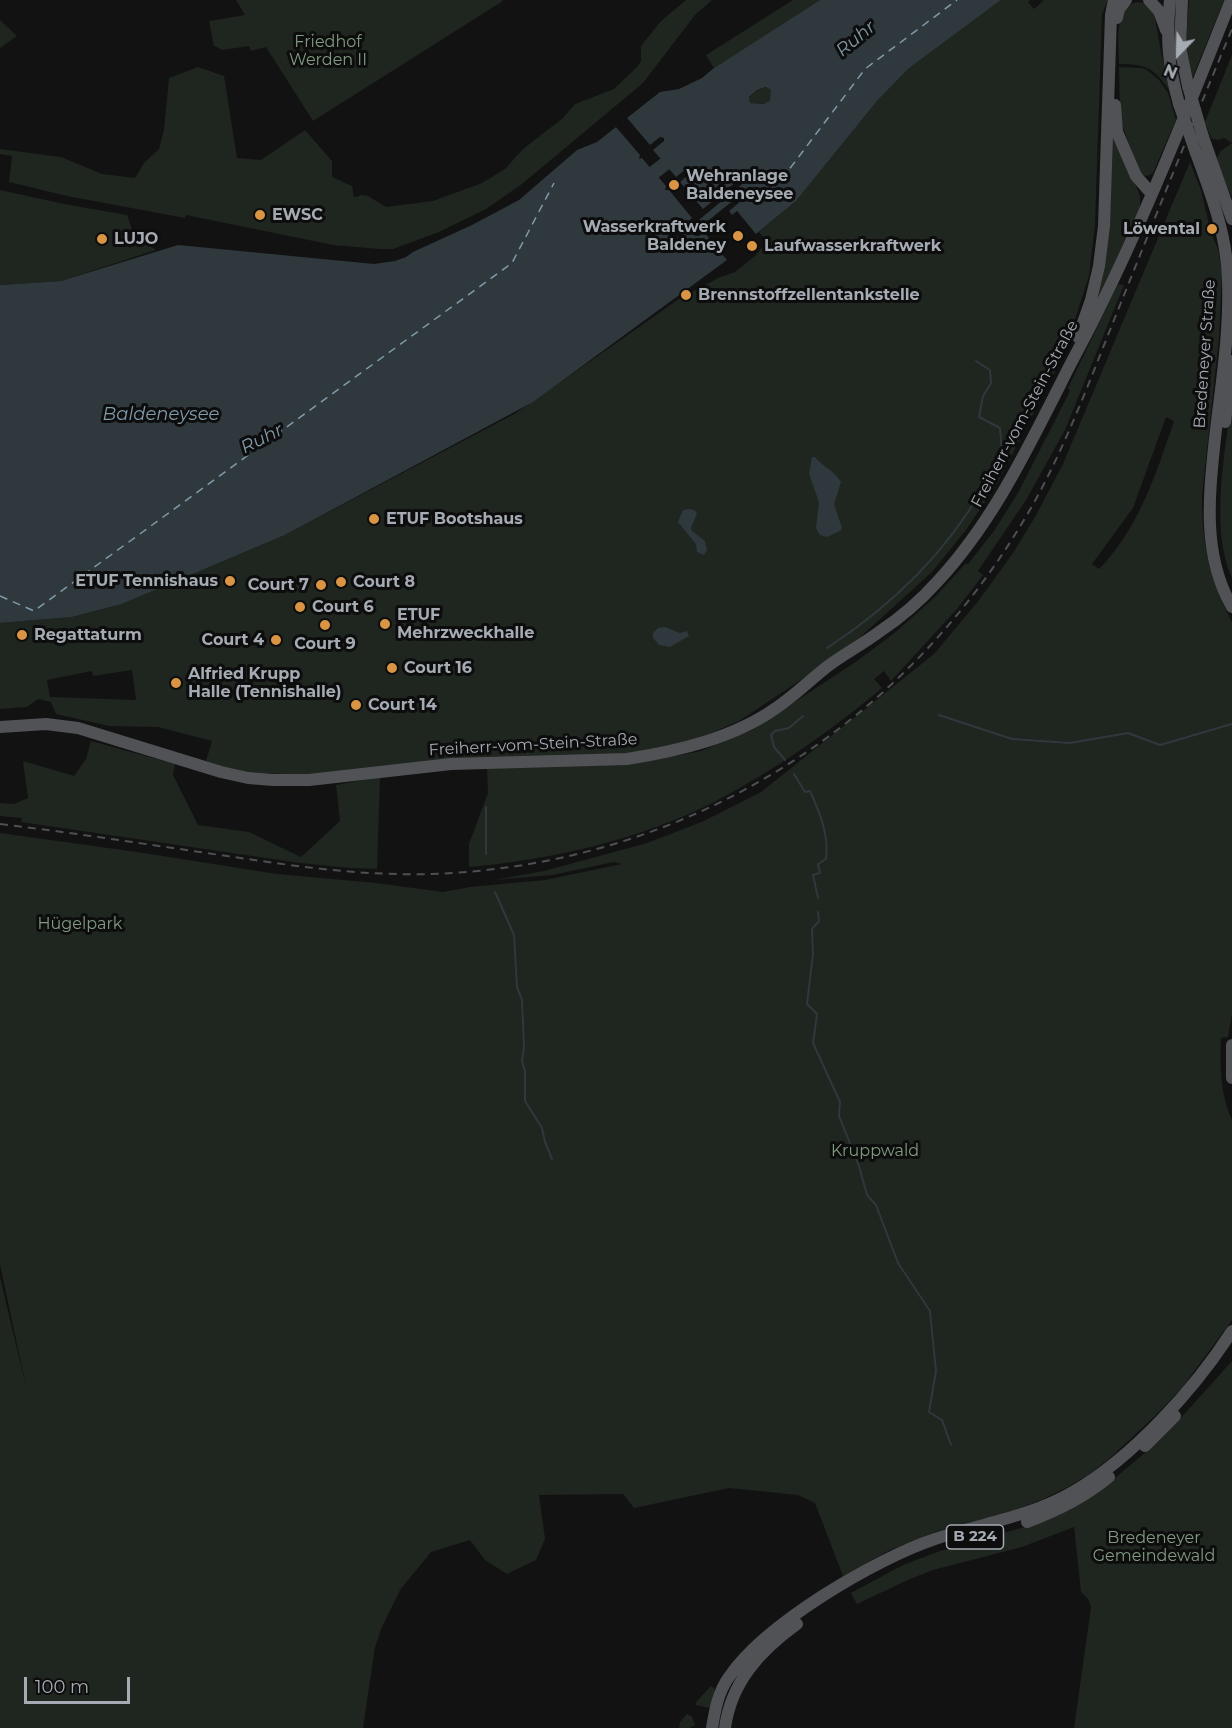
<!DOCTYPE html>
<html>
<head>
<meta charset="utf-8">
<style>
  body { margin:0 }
  #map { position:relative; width:1232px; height:1728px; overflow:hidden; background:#121213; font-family:Montserrat,sans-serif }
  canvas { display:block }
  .north { position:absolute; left:1148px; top:24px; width:60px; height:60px; -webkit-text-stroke:4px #0d0d0e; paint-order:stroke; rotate:203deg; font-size:16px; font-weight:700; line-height:24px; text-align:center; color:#a5abb2 }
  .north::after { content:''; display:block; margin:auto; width:21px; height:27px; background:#a5abb2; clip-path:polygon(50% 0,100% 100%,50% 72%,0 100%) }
  .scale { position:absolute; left:24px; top:1677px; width:106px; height:27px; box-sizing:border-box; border:3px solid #a5abb2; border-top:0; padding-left:8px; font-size:18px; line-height:21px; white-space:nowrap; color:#a5abb2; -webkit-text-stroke:4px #0d0d0e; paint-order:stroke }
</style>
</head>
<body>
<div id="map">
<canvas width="1232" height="1728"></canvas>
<div class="north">N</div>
<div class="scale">100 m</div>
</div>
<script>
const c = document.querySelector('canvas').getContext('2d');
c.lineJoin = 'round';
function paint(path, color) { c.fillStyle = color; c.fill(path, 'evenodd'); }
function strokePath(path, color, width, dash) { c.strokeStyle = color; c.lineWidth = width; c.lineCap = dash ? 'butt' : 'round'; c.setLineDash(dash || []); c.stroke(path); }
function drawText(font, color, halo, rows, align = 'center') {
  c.font = font + ' Montserrat,sans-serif'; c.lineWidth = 6; c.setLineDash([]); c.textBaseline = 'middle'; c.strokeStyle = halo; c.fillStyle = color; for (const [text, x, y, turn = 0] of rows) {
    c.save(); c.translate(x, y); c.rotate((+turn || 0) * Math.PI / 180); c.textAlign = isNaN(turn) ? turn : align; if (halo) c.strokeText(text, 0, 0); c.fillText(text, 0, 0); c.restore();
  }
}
paint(new Path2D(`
  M236 0H502L503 1 313 121 266 47 251 51 249 46 223 50 214 46 209 21 245 15Z
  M686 0H712L695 15 643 83 522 184 486 209 439 232 393 249H380L333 245 186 215 185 218 67 196 9 182 12 156 0 154V149L61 157 102 174 135 178 144 163 159 149 164 130 169 78 198 67 224 76 237 158 261 160 305 130 332 161V177L352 186 354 197 362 195 368 196 386 207 433 201 482 183 505 169 523 149 563 118 575 104 614 89 637 67 641 61V46L661 21Z
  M793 0H820L714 68 706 55Z
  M1001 0H1030L1028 2 1034 9 1044 0H1108L1102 14 1095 225 1089 276 1063 356 997 484 966 530 932 572 846 650 739 721 695 740 621 755 308 775 237 772 206 761 212 741 158 727 109 726 56 714 51 702 38 699 27 707 0 709V623L72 617 122 604 285 535 516 413 679 299 718 278 735 272 756 255 767 242 759 232 796 201 877 101 908 69ZM132 670 136 700 50 697 47 680 92 671 93 676Z
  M1189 0H1224L1192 79 1185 53Z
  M1136 2 1145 3 1154 12 1161 52 1171 93C1155 69 1148 64 1119 64 1119 45 1113 10 1136 2Z
  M0 20 17 36 0 48Z
  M1232 55V143L1224 138 1218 140 1211 138 1205 122Z
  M1119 67 1142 68 1147 70 1159 80 1168 93 1176 120 1153 173 1147 176 1140 175 1120 119Z
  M767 87 771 90V101L763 104 750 103 749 98 757 90Z
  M1115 133 1140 196V207L1090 317 1110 140Z
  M1232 143V197L1222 177 1217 157 1221 151Z
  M1190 162 1201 190 1211 233 1218 249 1222 272 1219 338 1202 496C1202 546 1209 577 1232 622V1014L1228 1037 1221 1038C1220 1066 1220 1094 1232 1120V1320L1181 1389 1155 1416 1110 1458 1088 1475 1068 1487 1041 1500 1012 1511 935 1532 890 1550 843 1576 815 1503 798 1495 729 1488 634 1508 623 1494 539 1495 545 1539 536 1560 507 1574 485 1560 470 1540 431 1552 400 1590 382 1627 375 1647 363 1728H0V1277L27 1391 0 1265V833L137 852 277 874 376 883 443 892 470 887 545 880 622 864 614 862 552 875 494 880 544 871 647 843 704 821 761 792 934 654 979 600 1013 553 1035 517 1063 464ZM1166 417 1174 421C1156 474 1139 528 1099 569L1092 564 1133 508Z
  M0 190 64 204 127 215 134 235 156 250 61 281 0 285Z
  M1118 284 1124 285 1065 430 1026 500 978 571 983 575 957 609 891 681 884 671 874 679 882 688C831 731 775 770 716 801 643 839 551 860 469 867V844L488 793 487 768 632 764 701 751 752 730 857 661 897 631 936 596 966 563 968 564 994 531 1018 493 1070 391 1068 388Z
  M1232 394V578C1209 527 1226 449 1232 394Z
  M91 741 175 764 173 775 198 825 249 832 301 857 340 821 336 785 380 777 377 869 350 868 300 863 21 822 22 818 0 816V803L14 804 28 798 23 761 74 776 86 759Z
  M1232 1361V1728H1074L1091 1607 1088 1599 1081 1592 1074 1527 1022 1547 933 1570 910 1579 857 1604 851 1593 903 1565 940 1551 1035 1524 1096 1494 1147 1451 1177 1422Z
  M711 1686 715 1689 710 1708 696 1705V1702Z
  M687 1714 692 1717 695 1725 689 1728H679L680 1722Z`), '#1f251f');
paint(new Path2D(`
  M820 0H1001L908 69 877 101 796 201 756 234 737 211 732 215 729 211 753 191 750 187 699 228 694 233 695 236H699L704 232 727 260 533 402 285 535 122 604 72 617 0 623V285L61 281 178 245 374 264 395 261 406 257 413 252 472 225 519 200 577 150 597 142 616 127 640 155 639 159 642 158 666 186 665 190H669L692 218 671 236 664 249 747 180 743 176 703 209 680 182 690 173V170L686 169 676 177 653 150 664 141V138L660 137 650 145 627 118 660 92 679 89 702 78 714 68ZM766 87 771 90 770 101 763 104 750 103 749 97 757 90Z
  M812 457H815C823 467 834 470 841 482L834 504 842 528 840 531 827 537 820 535 816 528 819 502 809 474Z
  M689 509 694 510 697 513 691 528 692 531 705 541 707 550 704 555 697 552 696 544 678 522 683 510Z
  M665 627 680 633 687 631 689 636 670 647 659 645 653 638V633L658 628Z`), '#2f383c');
strokePath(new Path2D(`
  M827 648C890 607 945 554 983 488 989 476 1000 461 1001 447 1002 441 1000 434 1000 428L979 417 983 396 991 383 990 370 976 361
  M939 715 1012 739 1070 743 1128 733 1160 745 1232 724
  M785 760 774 747 771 735 775 731 789 728 803 716
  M794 774 805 792 810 791C820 813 829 835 826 859L818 864 820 873 813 875 818 898
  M486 807V854
  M495 892 514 935 517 987 522 1000 524 1047 522 1061 525 1071V1101L542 1128 545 1142 552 1159
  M818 912 819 921 812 929 813 954 807 1004 817 1014 813 1043 840 1102 839 1116 859 1166 867 1195 876 1205 898 1263 930 1311 936 1371 929 1412 942 1420 951 1445`), '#2f383c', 2);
strokePath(new Path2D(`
  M639 184 679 153`), '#2f383c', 14);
strokePath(new Path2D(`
  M745 198 767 192 785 175 865 69 957 0
  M0 596 34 611 512 263 554 183`), '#809ba9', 1.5, [8, 6]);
strokePath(new Path2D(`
  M1149 0 1159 11 1166 30
  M1170 0C1166 42 1168 63 1179 104
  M1182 0 1180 47 1188 86
  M1117 18 1119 9 1126 0
  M1115 105 1117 132 1136 176 1151 193
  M1203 137 1232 219
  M1196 153C1211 194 1227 235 1228 280 1230 333 1221 386 1215 438 1209 496 1202 555 1232 607
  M1078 337 1091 300 1099 266 1104 226 1111 15 1114 0
  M1225 422 1232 361
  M0 727 46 724 78 728 221 772 248 778 273 780H309L451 764 627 759C678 751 734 738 776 708 794 696 810 680 828 666 844 654 863 644 879 632 900 618 920 601 937 582 991 524 1025 454 1061 383 1072 360 1085 338 1096 315 1147 213 1189 106 1231 0
  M1232 1045V1078
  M1145 1446 1175 1416
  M1027 1522C1057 1511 1085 1497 1109 1477
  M712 1728C715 1710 718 1692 729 1677 765 1624 875 1559 935 1539 982 1523 1030 1517 1073 1492 1132 1458 1195 1389 1232 1331
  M725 1728C731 1682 760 1651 797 1624`), '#505256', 12);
strokePath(new Path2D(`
  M0 824C76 833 151 845 227 856 294 866 361 876 430 874 687 866 912 723 1036 499 1067 442 1090 380 1114 320 1153 223 1192 125 1232 29`), '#4d4f52', 2, [8, 6]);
strokePath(new Path2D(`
  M1188 86 1203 137
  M1179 104 1196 153`), '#505256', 12);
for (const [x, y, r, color] of [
  [674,185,6,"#d99544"],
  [260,215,6,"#d99544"],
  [1212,229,6,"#d99544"],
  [738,236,6,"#d99544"],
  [102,239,6,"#d99544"],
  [752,246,6,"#d99544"],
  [686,295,6,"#d99544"],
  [374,519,6,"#d99544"],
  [230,581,6,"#d99544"],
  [341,582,6,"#d99544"],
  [321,585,6,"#d99544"],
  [300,607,6,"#d99544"],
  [385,624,6,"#d99544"],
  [325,625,6,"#d99544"],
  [22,635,6,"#d99544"],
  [276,640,6,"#d99544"],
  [392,668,6,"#d99544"],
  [176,683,6,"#d99544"],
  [356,705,6,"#d99544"]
]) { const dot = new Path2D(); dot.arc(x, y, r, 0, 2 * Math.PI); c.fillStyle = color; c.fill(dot); strokePath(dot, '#0d0d0e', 2); }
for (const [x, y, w] of [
  [975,1537,57]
]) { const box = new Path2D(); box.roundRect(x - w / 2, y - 12, w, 24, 4.5); c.fillStyle = '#0d0d0e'; c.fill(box); strokePath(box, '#a5abb2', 1.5); }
drawText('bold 15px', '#a5abb2', null, [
  ["B 224",975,1537]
]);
drawText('16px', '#809b7f', '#0d0d0e', [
  ["Friedhof",328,42],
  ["Werden II",328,60],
  ["Hügelpark",80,924],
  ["Kruppwald",875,1151],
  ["Bredeneyer",1154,1538],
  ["Gemeindewald",1154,1556]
]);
drawText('bold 16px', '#a5abb2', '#0d0d0e', [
  ["Wehranlage",686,176],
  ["Baldeneysee",686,194],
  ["EWSC",272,215],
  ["Wasserkraftwerk",726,227,"right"],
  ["Baldeney",726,245,"right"],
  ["Löwental",1200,229,"right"],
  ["LUJO",114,239],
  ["Laufwasserkraftwerk",764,246],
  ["Brennstoffzellentankstelle",698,295],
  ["ETUF Bootshaus",386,519],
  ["ETUF Tennishaus",218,581,"right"],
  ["Court 8",353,582],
  ["Court 7",309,585,"right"],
  ["Court 6",312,607],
  ["ETUF",397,615],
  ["Mehrzweckhalle",397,633],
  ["Regattaturm",34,635],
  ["Court 4",264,640,"right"],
  ["Court 9",325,644,"center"],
  ["Court 16",404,668],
  ["Alfried Krupp",188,674],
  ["Halle (Tennishalle)",188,692],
  ["Court 14",368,705]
], 'left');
drawText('16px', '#a5abb2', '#0d0d0e', [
  ["Bredeneyer Straße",1205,354,-86],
  ["Freiherr-vom-Stein-Straße",1025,414,-62],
  ["Freiherr-vom-Stein-Straße",533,745,-3]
]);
drawText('italic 18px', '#809ba9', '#0d0d0e', [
  ["Ruhr",856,39,-40],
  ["Baldeneysee",161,415],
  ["Ruhr",262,439,-27]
]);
</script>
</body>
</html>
